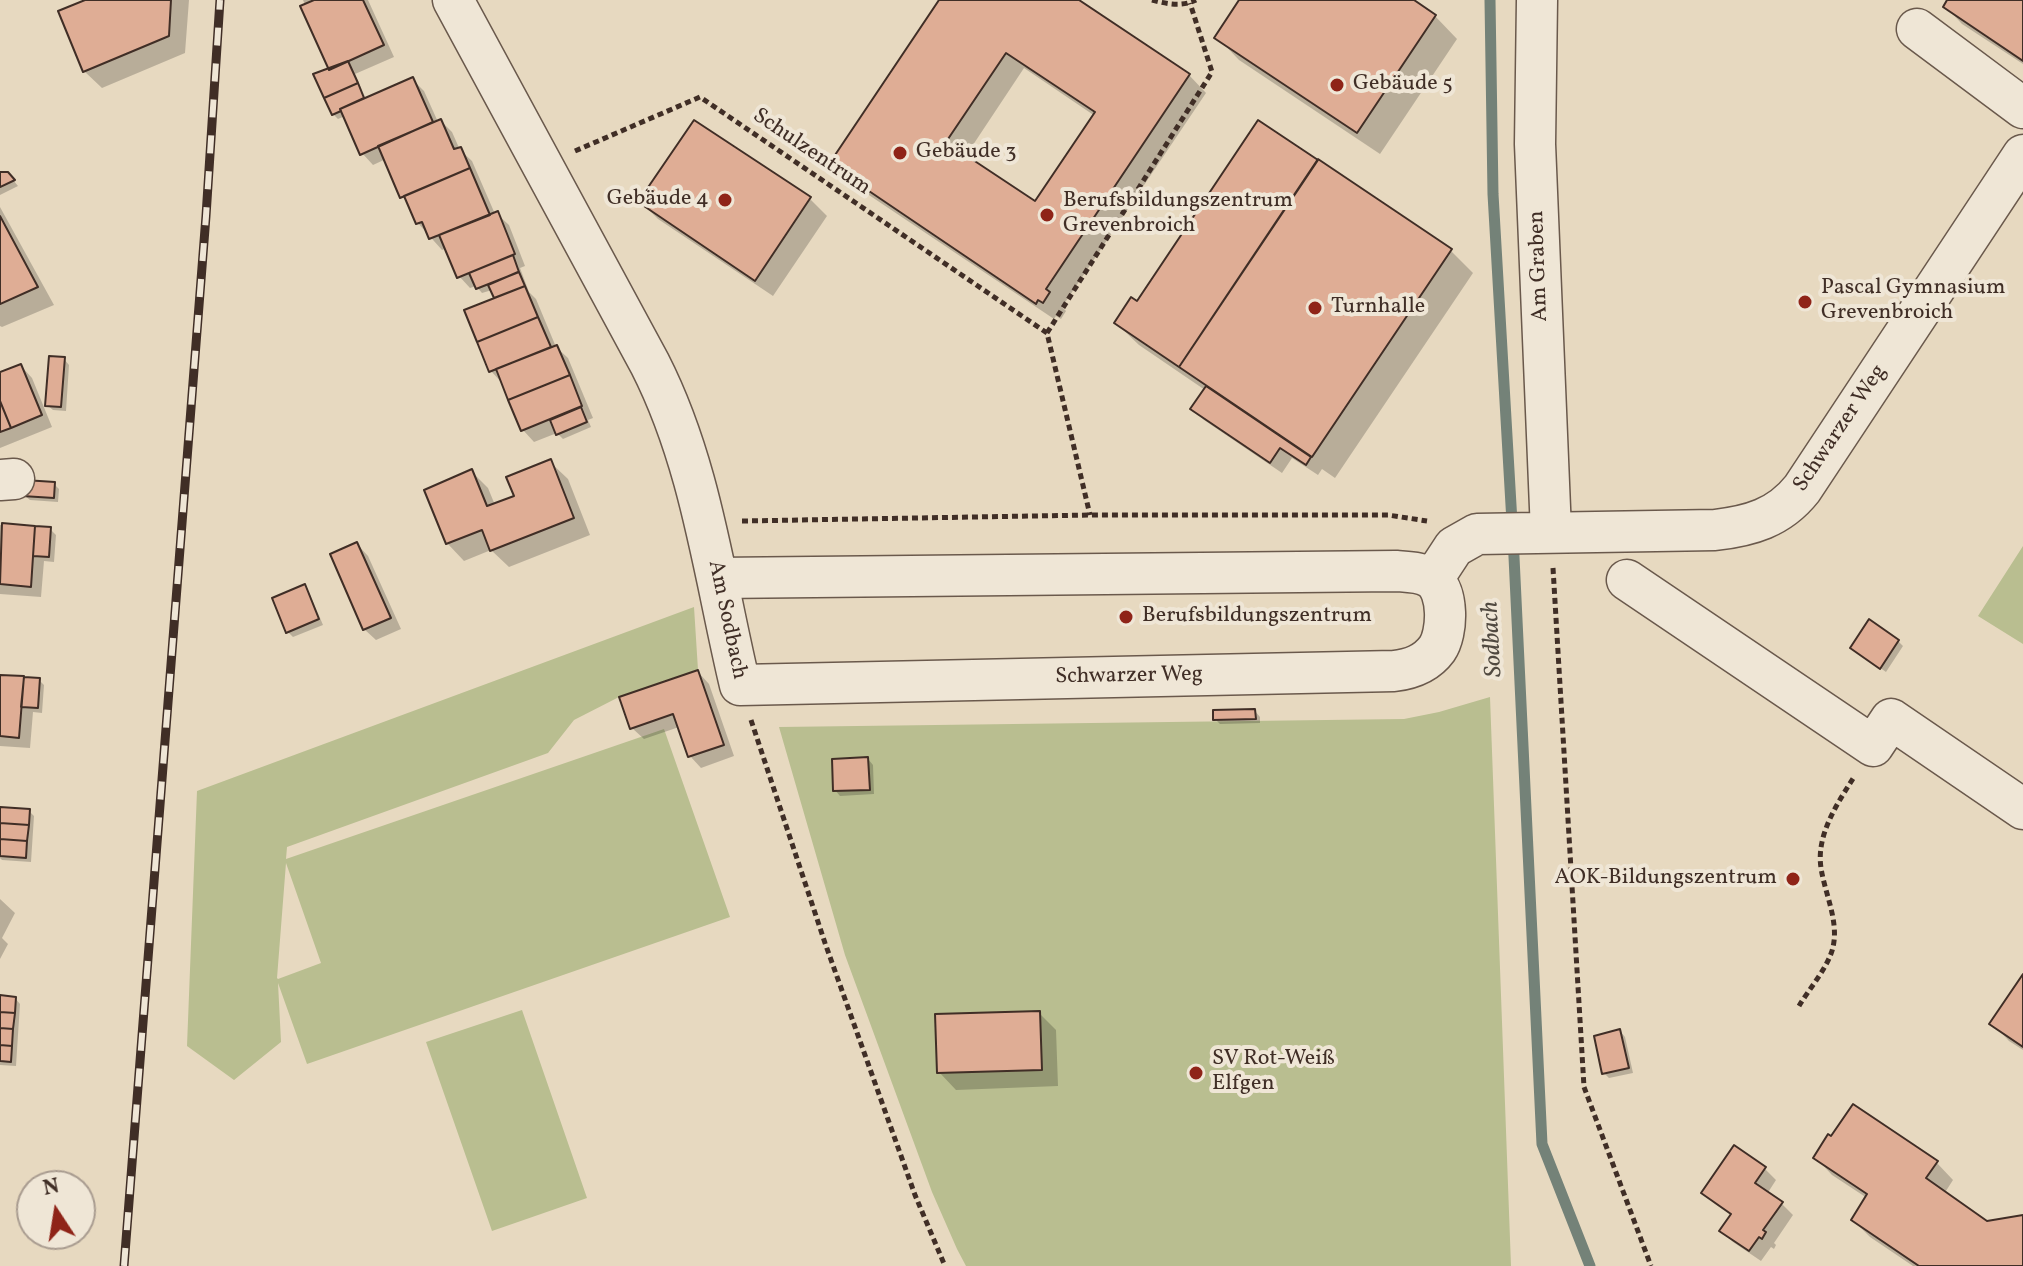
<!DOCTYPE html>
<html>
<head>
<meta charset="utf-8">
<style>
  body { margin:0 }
  #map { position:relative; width:2023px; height:1266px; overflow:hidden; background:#e7d9c0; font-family:Vollkorn,serif }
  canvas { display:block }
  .north { position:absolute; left:16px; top:1170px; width:80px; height:80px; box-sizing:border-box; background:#efe6d6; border:2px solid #a99c90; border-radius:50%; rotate:348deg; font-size:22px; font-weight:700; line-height:32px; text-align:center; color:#402e26 }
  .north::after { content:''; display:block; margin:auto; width:28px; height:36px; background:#8f2418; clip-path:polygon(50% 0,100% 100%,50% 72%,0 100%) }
</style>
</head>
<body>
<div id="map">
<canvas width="2023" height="1266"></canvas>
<div class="north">N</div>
</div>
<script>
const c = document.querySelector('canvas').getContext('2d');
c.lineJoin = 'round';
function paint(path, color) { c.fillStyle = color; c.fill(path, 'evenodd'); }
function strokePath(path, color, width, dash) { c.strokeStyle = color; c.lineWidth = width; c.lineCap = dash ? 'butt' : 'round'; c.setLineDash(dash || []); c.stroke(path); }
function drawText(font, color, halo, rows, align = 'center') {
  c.font = font + ' Vollkorn,serif'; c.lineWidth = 8; c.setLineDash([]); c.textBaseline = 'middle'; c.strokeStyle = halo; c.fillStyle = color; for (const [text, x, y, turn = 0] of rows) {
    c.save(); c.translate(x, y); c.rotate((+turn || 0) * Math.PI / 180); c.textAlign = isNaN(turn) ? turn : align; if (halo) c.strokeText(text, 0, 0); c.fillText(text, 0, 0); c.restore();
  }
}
paint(new Path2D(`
  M2023 546V644L1978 616Z
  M694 607 698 670 619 697 574 720 548 753 287 847 286 859 664 729 730 917 307 1064 278 983 281 1042 234 1080 187 1046 197 791ZM286 863 321 963 278 979 277 978Z
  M1490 697 1511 1266H966L957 1249 932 1192 845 955 779 727 1404 719 1439 712Z
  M522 1010 587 1198 492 1231 426 1042Z`), '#b9be90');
paint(new Path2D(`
  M90 0H189L185 53 102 88 84 71Z
  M303 0H368L394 57 355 74 366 99 412 79 424 91 438 122 441 121 452 132 460 150 472 161 495 214H497L509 225 525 266 520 268 529 292 536 299 556 347 568 358 593 418 588 420 591 427 563 439 557 433 534 442 523 430 502 383 491 371 496 299 492 290 482 293 476 286 470 288 459 276 447 248 442 250 417 222 409 204 402 196 386 159 373 165 362 153 345 116 338 119 333 114 331 68Z
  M941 0H1076L1189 75 1206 93 1062 307 1066 311 1061 319 1056 316 1054 319 848 181 831 164ZM1024 68 1095 116 1036 204 965 157Z
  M1242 0H1411L1435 16 1457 39 1380 154 1239 60 1217 37Z
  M1949 0H2023V64L1962 24 1945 6Z
  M0 174 13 180 18 186 0 195Z
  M810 199 827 216 773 296 658 219 641 202Z
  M0 207 54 305 2 327 0 326Z
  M1451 251 1473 273 1335 478 1322 469 1318 475 1292 458 1282 473 1204 420 1193 409 1205 390 1139 345 1116 323 1137 304Z
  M64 359 69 365 66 411 53 410 47 405Z
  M21 366 32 378 52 427 0 448V375Z
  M550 462 568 479 590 535 509 567 491 550 464 561 447 543 471 471 488 488 495 505 516 497Z
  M54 484 59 489 58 502 30 500 24 495Z
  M0 525 50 529 56 535 54 562 44 561 41 597 0 594Z
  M357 544 368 556 401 629 376 640 364 629Z
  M304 587 309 592 323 625 293 637 287 631Z
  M1898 641 1903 646 1886 672 1852 648Z
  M698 672 709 684 734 756 701 768 690 756 679 727 644 739 632 728Z
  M0 676 39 680 44 685 42 713 33 712 30 748 0 746Z
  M1255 711 1260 717V723L1220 724 1215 719Z
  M868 759 873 765 874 794 840 796 835 790Z
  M29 811 34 816 31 862 2 860 0 858V815Z
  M0 899 15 913 2 938 8 944 0 959Z
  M2023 977V1050L2009 1041 1992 1023Z
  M0 997 15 998 20 1004 16 1066 0 1065Z
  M1039 1013 1056 1030 1058 1086 956 1090 939 1072Z
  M1620 1031 1625 1037 1633 1073 1609 1078 1604 1073Z
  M1815 1157 1936 1162 1953 1180 1944 1194 1986 1223 2023 1217V1266H1913L1870 1237 1853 1220 1867 1198 1832 1175Z
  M1764 1168 1776 1180 1767 1194 1782 1204 1793 1215 1774 1243 1776 1245 1774 1249 1771 1247 1761 1261 1733 1242 1722 1231 1732 1216 1715 1204 1704 1193Z`), '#0003');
strokePath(new Path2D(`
  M1490 0 1493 194 1514 557 1542 1144 1590 1266`), '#748278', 11);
const building = new Path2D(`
  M85 0H171L169 36 83 72 58 11Z
  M314 0H363L384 45 329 70 300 6Z
  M939 0H1079L1190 74 1046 289 1050 292 1043 303 1038 300 1036 304 829 164ZM1006 53 1095 112 1035 201 946 142Z
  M1239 0H1414L1436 15 1357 133 1214 38Z
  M1947 0H2023V61L1943 7Z
  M348 61 358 83 324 98 313 74Z
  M413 77 433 122 360 155 340 109Z
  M358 83 364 98 340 109 341 111 332 115 324 98Z
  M441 119 454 149 461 147 470 168 400 198 378 146Z
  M694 120 811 197 755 281 638 202Z
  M1258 120 1318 160 1179 367 1114 323 1131 297 1137 301Z
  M1318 159 1452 249 1312 457 1179 367Z
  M470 168 490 215 429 239 422 222 416 224 404 196Z
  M0 172H8L15 180 0 187Z
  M498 211 515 254 457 278 439 235Z
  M0 216 38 287 0 304Z
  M513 255 519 272 476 289 469 273Z
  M518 272H519L525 286 494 298 488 285Z
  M525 286 538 317 477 342 464 310Z
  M538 317 551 347 489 372 477 342Z
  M557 345 570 375 508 400 496 369Z
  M49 356 65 357 61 407 45 406Z
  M21 364 42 415 11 428 0 401V372Z
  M570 375 582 406 521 431 508 400Z
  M1206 386 1311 457 1306 465 1280 448 1270 463 1190 409Z
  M0 401 11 428 0 432Z
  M581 407 587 422 556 435 550 420Z
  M551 459 574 518 490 551 482 530 446 544 424 490 472 469 487 506 514 496 506 477Z
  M24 480 55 482 54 498 22 496Z
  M2 523 35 526 31 587 0 584Z
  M35 526 51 527 49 557 33 556Z
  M357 542 391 618 363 630 330 554Z
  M305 584 319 619 286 633 272 598Z
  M1869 619 1899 640 1880 669 1850 648Z
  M698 670 724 745 688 757 673 714 630 729 619 697Z
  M0 675 24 676 19 738 0 736Z
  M24 677 40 678 38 708 21 707Z
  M1255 709 1256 719 1213 720V710Z
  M868 757 870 790 833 791 832 759Z
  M0 807 30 809 29 825 0 823Z
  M0 823 29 825 27 841 0 839Z
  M0 839 27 841 26 858 0 856Z
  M2023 974V1047L1989 1024Z
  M0 995 16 997 15 1013 0 1012Z
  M1040 1011 1042 1070 937 1073 935 1014Z
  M0 1012 15 1013 13 1029 0 1028Z
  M0 1028 13 1029 12 1046 0 1045Z
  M1620 1029 1629 1068 1602 1074 1594 1036Z
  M0 1045 12 1046 11 1062 0 1061Z
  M1853 1104 1938 1161 1926 1178 1987 1221 2023 1215V1266H1919L1851 1220 1867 1194 1813 1158 1828 1134 1831 1136Z
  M1734 1145 1766 1167 1755 1183 1783 1202 1763 1230 1766 1232 1762 1239 1759 1237 1749 1251 1719 1231 1731 1214 1701 1193Z`);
paint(building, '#dfad95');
strokePath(building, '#402e26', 2);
const minor = new Path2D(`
  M453 0 650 364C701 464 714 576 740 685L1394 671C1411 669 1426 664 1437 649 1448 633 1449 591 1432 579 1423 572 1407 572 1396 571L717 578
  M1537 0 1535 144 1551 532
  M1917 29 2023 108
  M0 480 14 479
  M1433 579 1454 547 1477 534 1715 530C1750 526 1779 518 1802 489L2023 155
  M1627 580 1873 746 1891 719 2023 809`);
strokePath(minor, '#6a594c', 43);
strokePath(new Path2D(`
  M1152 0C1167 4 1182 7 1196 0
  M575 151 700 97 1047 333 1090 515
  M1047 333 1212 72 1190 3
  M742 521 1090 515H1388L1427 521
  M1553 568 1584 1087 1651 1266
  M751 720 825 943 915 1195 945 1266
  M1799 1006C1809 989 1829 966 1833 947 1839 921 1825 894 1821 868 1816 835 1837 804 1854 777`), '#402e26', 5, [6, 4]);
strokePath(minor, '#efe6d6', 40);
const rail = new Path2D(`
  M124 1266 206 216 220 0`);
strokePath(rail, '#402e26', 9);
strokePath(rail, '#efe6d6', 6, [18]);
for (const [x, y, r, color] of [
  [1337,85,8,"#8f2418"],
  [900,153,8,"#8f2418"],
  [725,200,8,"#8f2418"],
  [1047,215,8,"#8f2418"],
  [1805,302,8,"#8f2418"],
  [1315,308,8,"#8f2418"],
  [1126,617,8,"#8f2418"],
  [1793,879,8,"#8f2418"],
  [1196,1073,8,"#8f2418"]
]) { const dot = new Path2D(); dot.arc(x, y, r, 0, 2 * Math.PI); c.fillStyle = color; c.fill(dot); strokePath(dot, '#efe6d6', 3); }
drawText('22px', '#402e26', '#efe6d6', [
  ["Gebäude 5",1353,85],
  ["Gebäude 3",916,153],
  ["Gebäude 4",709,200,"right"],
  ["Berufsbildungszentrum",1063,202],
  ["Grevenbroich",1063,227],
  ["Pascal Gymnasium",1821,289],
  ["Grevenbroich",1821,314],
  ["Turnhalle",1331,308],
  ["Berufsbildungszentrum",1142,617],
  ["AOK-Bildungszentrum",1777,879,"right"],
  ["SV Rot-Weiß",1212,1060],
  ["Elfgen",1212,1085]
], 'left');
drawText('22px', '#402e26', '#efe6d6', [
  ["Schulzentrum",811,153,34],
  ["Am Graben",1540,266,-92],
  ["Schwarzer Weg",1841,429,-56],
  ["Am Sodbach",726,620,78],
  ["Schwarzer Weg",1129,677,-1]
]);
drawText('italic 24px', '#514a41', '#efe6d6', [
  ["Sodbach",1494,639,-93]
]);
</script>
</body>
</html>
